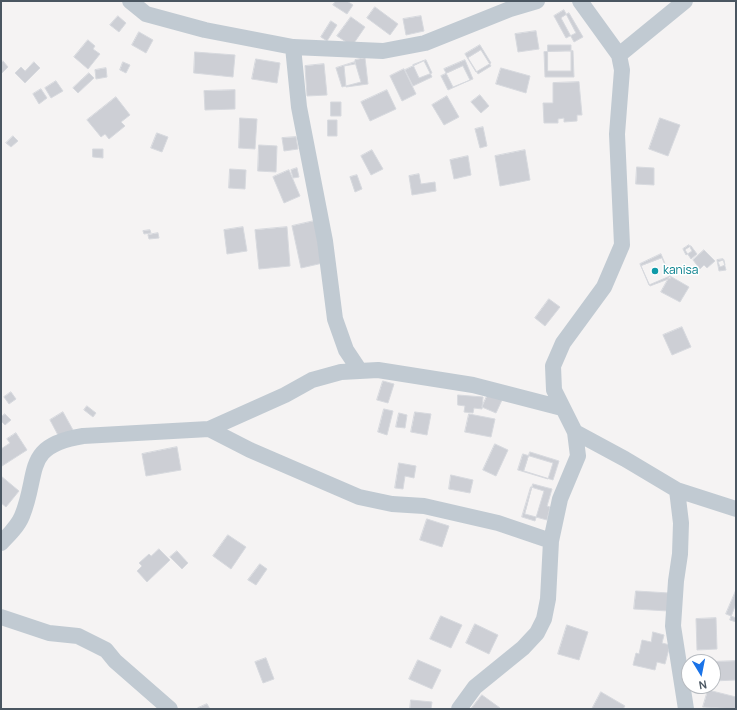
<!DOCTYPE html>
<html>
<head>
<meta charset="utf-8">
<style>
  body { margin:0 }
  #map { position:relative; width:737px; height:710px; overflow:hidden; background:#f5f3f3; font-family:Manrope,sans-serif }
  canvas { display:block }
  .frame { position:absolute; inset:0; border:2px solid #4a5661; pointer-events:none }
  .north { position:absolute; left:681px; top:654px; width:40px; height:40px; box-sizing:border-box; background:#fff; border:1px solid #b7bbc0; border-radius:50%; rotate:170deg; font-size:11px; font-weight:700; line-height:16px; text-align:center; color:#4a5661 }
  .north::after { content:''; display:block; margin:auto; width:14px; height:18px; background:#1a73e8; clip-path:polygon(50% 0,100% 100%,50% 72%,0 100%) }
</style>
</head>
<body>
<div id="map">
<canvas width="737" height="710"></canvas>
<div class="frame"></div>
<div class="north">N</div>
</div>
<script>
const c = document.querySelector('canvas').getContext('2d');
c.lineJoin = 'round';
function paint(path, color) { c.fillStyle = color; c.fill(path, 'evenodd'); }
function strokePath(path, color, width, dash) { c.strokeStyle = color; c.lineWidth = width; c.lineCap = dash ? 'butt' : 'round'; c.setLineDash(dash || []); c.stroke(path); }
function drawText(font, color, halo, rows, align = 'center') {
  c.font = font + ' Manrope,sans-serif'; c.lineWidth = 3; c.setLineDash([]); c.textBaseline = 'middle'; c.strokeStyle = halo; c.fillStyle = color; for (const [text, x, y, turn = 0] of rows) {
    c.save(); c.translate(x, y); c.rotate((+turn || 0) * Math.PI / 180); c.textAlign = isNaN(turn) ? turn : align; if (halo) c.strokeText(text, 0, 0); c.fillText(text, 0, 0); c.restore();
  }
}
const building = new Path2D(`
  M336 1H347L353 5 347 14 333 5Z
  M375 7 398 24 390 35 367 18Z
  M564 10 576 33 566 38 554 16Z
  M569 13 583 37 574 42 561 18Z
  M118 16 126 23 119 32 110 25Z
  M421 16 424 31 406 35 403 19Z
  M351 17 365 27 352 46 337 36Z
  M331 21 337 25 327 41 321 37Z
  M536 31 539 49 518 52 515 34Z
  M139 32 153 40 146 53 132 45Z
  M88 40 95 46 93 49 100 54 88 69 74 57Z
  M480 45 491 63 476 72 465 54Z
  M548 45H571V71H548Z
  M481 50 491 66 478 74 468 58Z
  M573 51 574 77H545L544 52Z
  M195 52 235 55 233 77 194 73Z
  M365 58 368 84 346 87 344 66 355 64V60Z
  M256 59 280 63 277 83 252 79Z
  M426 60 432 73 419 78 413 65Z
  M465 60 473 79 453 87 444 69Z
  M3 61 8 67 1 74V63Z
  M424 61 432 77 413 86 405 70Z
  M34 62 40 68 25 83 15 73 21 67 25 71Z
  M123 62 130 65 126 73 120 70Z
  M355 62 361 82 342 87 336 68Z
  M324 64 327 95 307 96 305 66Z
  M463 66 470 80 448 90 441 76Z
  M106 68 107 77 96 79 95 70Z
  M501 68 530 76 526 93 496 84Z
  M404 69 416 94 402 101 390 76Z
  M89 73 94 78 78 93 73 88Z
  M56 81 63 91 51 98 45 88Z
  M579 82 582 115H577V121L564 122V118L558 119V123H544L543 103H553V83Z
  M41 89 47 98 39 104 33 94Z
  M235 90V109L205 110 204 91Z
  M387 90 396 109 370 121 361 102Z
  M480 95 489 106 481 113 471 102Z
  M447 96 459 117 444 125 432 105Z
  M116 97 130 115 121 122 125 126 109 139 105 134 101 137 87 120Z
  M331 102H341V116H331Z
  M240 118 257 119 255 149 239 148Z
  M660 118 680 125 668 156 649 149Z
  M328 120H337V136H328Z
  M483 127 487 146 480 148 475 129Z
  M157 133 168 137 162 152 151 148Z
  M13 136 18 141 11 147 6 143Z
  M296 137 298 149 284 151 282 138Z
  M259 145 277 146 276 172 258 171Z
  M93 149H103V158L93 157Z
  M372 150 383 169 371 175 361 156Z
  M525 150 530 180 500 186 495 156Z
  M468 156 471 175 454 179 450 160Z
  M637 167 654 168V185L636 184Z
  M297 168 299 177 293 178 291 170Z
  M230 169 246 170 245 189 229 188Z
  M289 170 300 196 284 203 273 177Z
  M419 174 421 184 435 182 436 191 412 195 409 176Z
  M357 175 362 189 355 192 350 177Z
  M314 221 323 263 301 268 292 226Z
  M243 227 247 251 227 254 224 230Z
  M287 227 290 266 259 269 255 230Z
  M150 230 151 233 144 234 143 231Z
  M158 233 159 238 149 239 148 235Z
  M689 245 692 251 686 255 683 249Z
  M691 246 697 254 691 259 685 250Z
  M704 250 715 261 707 268 704 265 700 269 693 260Z
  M661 254 671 278 650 286 640 264Z
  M662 258 670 276 649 285 641 266Z
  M723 259 726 270 719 271 717 260Z
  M724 260 725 265 720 267 718 262Z
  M670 276 689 287 680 302 661 292Z
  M549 299 560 307 545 326 535 318Z
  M682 327 691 347 672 355 663 335Z
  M383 381 394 384 388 403 377 400Z
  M11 392 16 399 9 404 4 397Z
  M488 394 502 400 496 413 482 407Z
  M458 395 483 397 482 409 474 408 473 413 464 412 465 406 458 405Z
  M87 406 96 413 93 417 84 410Z
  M384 409 393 411 387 435 378 432Z
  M63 412 73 430 59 437 50 420Z
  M415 412 431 414 427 435 411 432Z
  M399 413 407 415 405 428 396 427Z
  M5 414 11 420 5 425 1 421V417Z
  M469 414 495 419 491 437 465 432Z
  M16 433 27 450 2 466 1 449 10 443 7 439Z
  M495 444 508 450 496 476 483 470Z
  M177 447 181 470 146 476 142 454Z
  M530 452 559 461 553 480 524 471Z
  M523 454 553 463 548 479 518 470Z
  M399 463 416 466 414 478 405 476 403 489 395 488Z
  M451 475 473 480 470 493 449 489Z
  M1 476 19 491 6 507 1 503Z
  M533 484 552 489 547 506 550 507 547 520 525 514Z
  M531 487 544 491 535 521 522 517Z
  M427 519 449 526 442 547 420 540Z
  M228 535 246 547 231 569 213 556Z
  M159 549 170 560 147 582 137 571 142 566 139 563 149 554 151 556Z
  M177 551 188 563 182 569 170 557Z
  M260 564 267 569 256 585 248 580Z
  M736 590V618L726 614Z
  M636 591 669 593 668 611 634 609Z
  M736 604V622L730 620Z
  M441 616 462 625 451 648 430 639Z
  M716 618 717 649 697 650 696 619Z
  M475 624 498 635 489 654 466 643Z
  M567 625 588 632 579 660 558 654Z
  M653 632 664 635 662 643 670 645 665 664 657 662 655 670 633 665 636 653 639 654 642 640 651 642Z
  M266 658 274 679 263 683 255 662Z
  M418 660 441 670 432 689 409 679Z
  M736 661V680L713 681V662H701Z
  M708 690 736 697V709L703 707Z
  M601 692 625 706 623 709H592Z
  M482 695 500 708V709H471Z
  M411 700 432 702 431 709H410Z
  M207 704 210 709H199L198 708Z`);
paint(building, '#cdcfd5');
strokePath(building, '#d7d9de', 1);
strokePath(new Path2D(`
  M130 1 146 14 205 30 293 47 383 51 425 43 510 9 537 1
  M293 47 299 107 325 241 335 319 346 350 360 371
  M619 55 685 1
  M209 429 250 450 359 497 392 504 424 506 498 523 551 541
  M575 432 625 459 677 490 736 509
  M677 490 681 523 680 554 676 581 673 626 686 709
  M1 543C9 535 18 526 22 516 40 472 22 446 83 436L209 429 285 395 312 380 341 372 378 370 473 385 562 408
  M1 617 49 633 78 636 106 650 115 661 170 709
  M459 709 475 687 523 648 537 633 544 619 548 599 551 541 560 499 578 456 575 432 554 390 553 366 563 343 604 287 622 245 617 134 622 70 619 55 580 1`), '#c1cad2', 16);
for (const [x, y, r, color] of [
  [655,271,4,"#0f9aa8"]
]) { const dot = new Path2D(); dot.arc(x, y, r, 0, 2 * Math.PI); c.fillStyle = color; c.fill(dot); strokePath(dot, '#fff', 1.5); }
drawText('12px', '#0d838f', '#fff', [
  ["kanisa",663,271]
], 'left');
</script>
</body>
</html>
